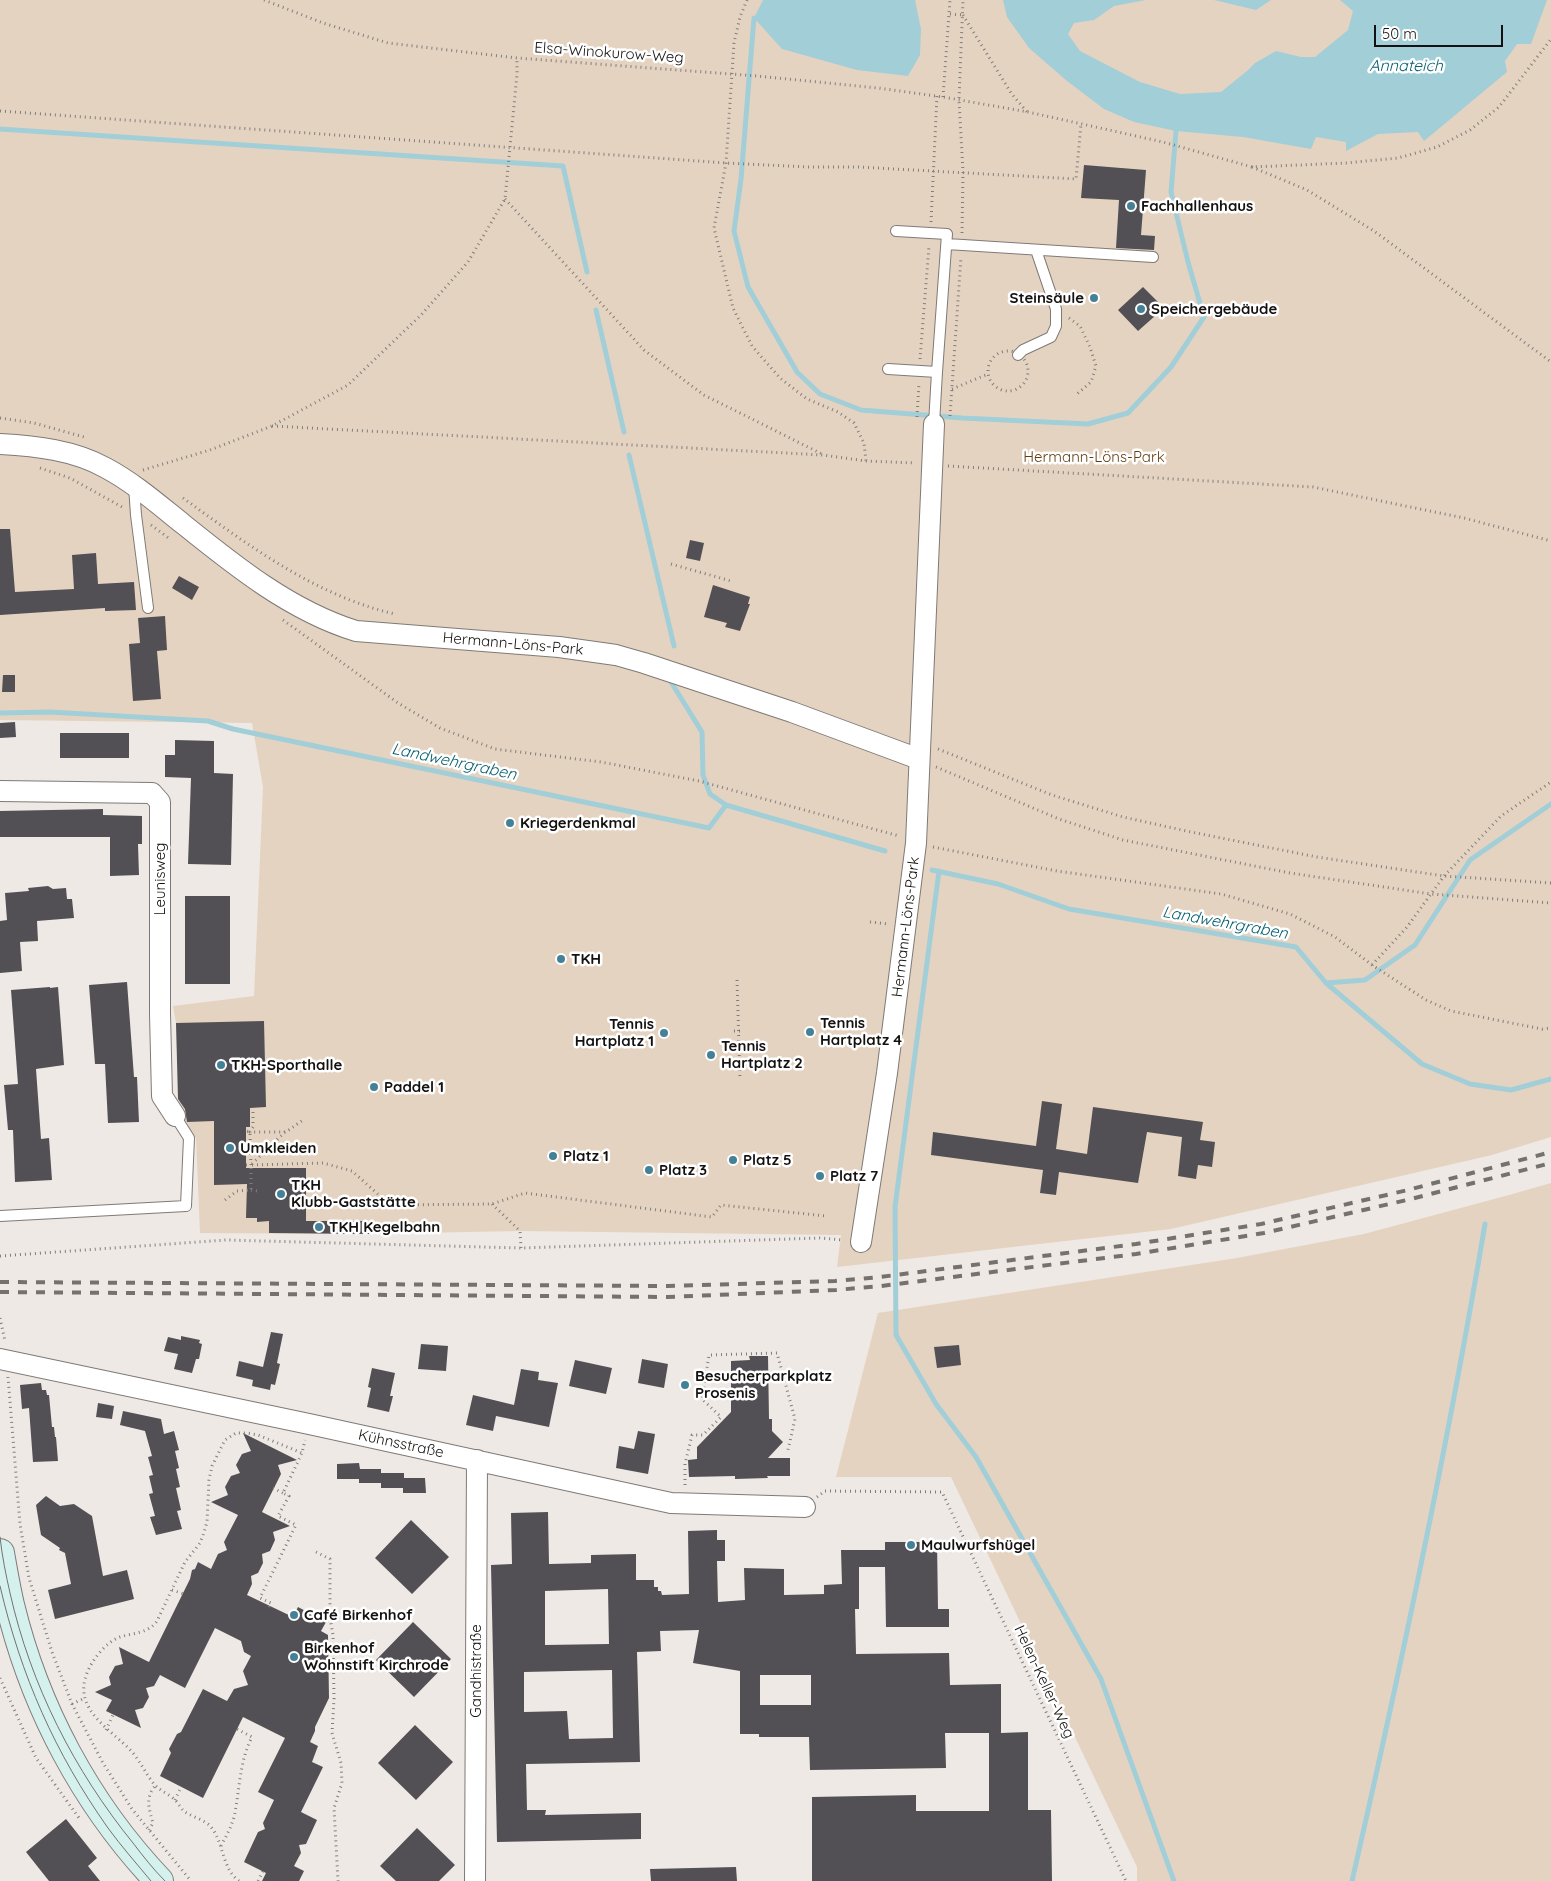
<!DOCTYPE html>
<html>
<head>
<meta charset="utf-8">
<style>
  body { margin:0 }
  #map { position:relative; width:1551px; height:1881px; overflow:hidden; background:#eee9e4; font-family:Quicksand,sans-serif }
  canvas { display:block }
  .scale { position:absolute; left:1374px; top:25px; width:129px; height:22px; box-sizing:border-box; border:2px solid #141210; border-top:0; padding-left:6px; font-size:15px; line-height:18px; white-space:nowrap; color:#141210; -webkit-text-stroke:4px #fff; paint-order:stroke }
</style>
</head>
<body>
<div id="map">
<canvas width="1551" height="1881"></canvas>
<div class="scale">50 m</div>
</div>
<script>
const c = document.querySelector('canvas').getContext('2d');
c.lineJoin = 'round';
function paint(path, color) { c.fillStyle = color; c.fill(path, 'evenodd'); }
function strokePath(path, color, width, dash) { c.strokeStyle = color; c.lineWidth = width; c.lineCap = dash ? 'butt' : 'round'; c.setLineDash(dash || []); c.stroke(path); }
function drawText(font, color, halo, rows, align = 'center') {
  c.font = font + ' Quicksand,sans-serif'; c.lineWidth = 5; c.setLineDash([]); c.textBaseline = 'middle'; c.strokeStyle = halo; c.fillStyle = color; for (const [text, x, y, turn = 0] of rows) {
    c.save(); c.translate(x, y); c.rotate((+turn || 0) * Math.PI / 180); c.textAlign = isNaN(turn) ? turn : align; if (halo) c.strokeText(text, 0, 0); c.fillText(text, 0, 0); c.restore();
  }
}
paint(new Path2D(`
  M0 0H1551V1137L1492 1155 1171 1229 837 1267 841 1235 520 1231 369 1234 200 1233 196 1138 180 1121 176 1023 173 1006 254 996 263 787 252 723 0 720Z
  M1551 1183V1881H1137V1867L951 1477H836L878 1313 1237 1258 1364 1234 1509 1195Z`), '#e5d3c2');
paint(new Path2D(`
  M763 0H915L921 29 920 55 908 76 857 70 782 49 754 18Z
  M1003 0H1146L1114 6 1094 20 1074 23 1068 34 1080 51 1140 82 1180 94 1221 92 1247 71 1255 63 1276 51 1301 57H1315L1348 30 1353 11 1340 0H1547L1531 44H1517L1505 61 1507 72 1424 141 1418 132 1378 134 1346 151V142L1316 137 1311 149 1243 137 1176 131 1134 122 1104 109 1067 81 1029 48 1007 17Z
  M1214 0H1271L1256 10Z`), '#a2ced8');
strokePath(new Path2D(`
  M754 18 741 179 734 231 748 287 797 372 820 394 861 410 962 418 1088 424 1128 413 1171 367 1204 317 1188 262 1171 192 1176 131
  M0 129 563 166 587 272
  M596 310 624 432
  M629 455 674 646
  M671 682 702 732 703 775 710 794 726 805
  M0 713 50 712 208 721 233 729 709 828 726 805 885 851
  M932 870 998 884 1069 909 1296 947 1326 983 1365 980 1415 945 1470 860 1551 804
  M939 871 895 1207 896 1335 936 1404 976 1457 1101 1679 1174 1881
  M1326 983 1422 1064 1470 1084 1511 1090 1551 1079
  M1352 1881C1402 1663 1448 1444 1485 1224`), '#a2ced8', 5);
paint(new Path2D(`
  M1084 165 1146 170 1141 235 1155 236 1154 250 1116 248 1119 200 1081 198Z
  M1143 287 1164 308 1138 331 1118 310Z
  M0 529H10L15 592 74 589 72 555 96 553 98 584 134 582 136 610 105 611V608L0 615Z
  M690 540 704 543 700 561 686 558Z
  M179 576 199 587 192 600 172 588Z
  M713 585 750 597 748 604H750L740 631 725 627 727 623 704 617Z
  M165 616 167 650 157 651 161 699 133 701 129 644 140 643 138 618Z
  M3 675H15V692H2Z
  M15 722 16 737 0 738V723Z
  M60 733H129V758H60Z
  M175 740 214 741V773L233 774 231 865 188 864 191 778 165 777V755H175Z
  M103 809V815L142 816V844H138L139 875 110 876V837H0V811Z
  M48 886 53 889 66 888 67 899H72L74 918 37 921 38 941 20 942 22 971 0 973V921L7 920 5 893 29 891 28 888Z
  M185 896H230V984H185Z
  M127 982 134 1077H137L139 1122 108 1123 105 1064H95L89 985Z
  M50 987V988L58 987 64 1065 36 1069 41 1139 49 1138 52 1180 15 1182 13 1130H8L4 1085 18 1084 11 990Z
  M264 1021 266 1107 250 1108V1127H246V1168H306V1221H368L369 1234 269 1233V1221L257 1222V1218H246L247 1184 214 1185V1121L187 1122 185 1109 178 1099 176 1023Z
  M1042 1101 1062 1104 1056 1149 1087 1154 1093 1107 1203 1122 1200 1140 1215 1142 1212 1167 1198 1165 1196 1179 1178 1176 1182 1137 1147 1132 1138 1183 1059 1172 1056 1195 1040 1193 1043 1170 931 1155 933 1132 1036 1146Z
  M271 1332 283 1334 277 1363 280 1364 275 1385 271 1384 270 1390 252 1386 253 1380 236 1376 239 1361 263 1367Z
  M181 1336 200 1340 199 1343 202 1344 199 1359H196L192 1373 174 1369 178 1354 164 1351 168 1337 181 1340Z
  M421 1344 448 1346 446 1371 418 1369Z
  M959 1345 961 1365 937 1368 934 1347Z
  M749 1356H768L769 1419H772V1431L783 1442 768 1458H790V1476H767L768 1478 735 1479V1476L689 1477 688 1460 697 1459V1447L731 1412V1361L750 1360Z
  M642 1359 668 1364 664 1388 638 1383Z
  M575 1360 612 1368 606 1394 569 1386Z
  M372 1368 395 1373 390 1396H393L389 1412 367 1407 371 1388 368 1387Z
  M521 1369 539 1372 538 1380 558 1383 549 1427 496 1416 493 1431 466 1425 473 1395 514 1405Z
  M41 1383 42 1390H46L47 1395H49L52 1427H54L55 1437H56L58 1461 33 1462 29 1408 22 1409 20 1385Z
  M98 1403 114 1406 112 1419 96 1417Z
  M123 1411 161 1419 164 1434 174 1431 179 1450 175 1451 179 1468 176 1469 180 1487 176 1488 181 1510 177 1511 182 1529 156 1535 150 1517 155 1516 149 1494 153 1493 149 1476 153 1475 148 1457 152 1456 145 1431 120 1425Z
  M638 1431 655 1434 648 1474 616 1468 619 1446 634 1449Z
  M243 1433 297 1460 278 1465 281 1474 262 1512 290 1526 273 1532 275 1540 270 1551 262 1554 263 1563 258 1573 251 1576 252 1584 247 1595 293 1617 298 1607 326 1622 321 1631 328 1635 329 1698 315 1727V1731L310 1742 318 1746 312 1762 323 1767 301 1812 317 1820 306 1844 299 1845 301 1853 294 1866 304 1871 299 1881H262L266 1873 244 1862 258 1832 265 1829 263 1823 274 1800 258 1792 285 1738 243 1717 203 1798 160 1776 171 1753 169 1749 177 1734 181 1732 203 1689 227 1701 234 1689 248 1685 243 1671 251 1656 244 1652 241 1641 215 1628 185 1688 160 1675 154 1686 146 1688 149 1697 143 1708 135 1710 141 1728 106 1711 112 1700 95 1692 111 1685 109 1677 115 1666 123 1664 119 1647 149 1662 190 1579 192 1570 195 1569 198 1562 211 1569 218 1554 227 1550 224 1542 238 1515 211 1502 228 1495 225 1487 231 1476 240 1473 236 1465 242 1454 251 1451Z
  M359 1463 360 1469H381V1473H404V1478H425L426 1493H403V1488H381V1483H359V1479H337V1464Z
  M46 1496 60 1506 74 1504 92 1516 103 1576 127 1570 134 1599 55 1619 48 1590 71 1584 65 1553 59 1550 60 1548 41 1535 36 1505Z
  M548 1512 549 1564 591 1563V1555L636 1554V1580H654V1587H658V1591H661L662 1595 689 1594 688 1531 717 1530V1540H725V1561H717L718 1602 745 1600 744 1568 784 1569V1595L824 1594V1585L842 1584 841 1550H885V1542H937L938 1609H949V1627H886L885 1567H859V1609H855L856 1654 949 1653 950 1685 1001 1684V1733L1028 1732V1810H1051L1052 1881H812V1797L916 1795V1811H989V1733H945L946 1768 810 1770 809 1737H759V1734H740V1671L693 1663 699 1630 660 1631 661 1651 637 1652 640 1762 526 1764 527 1810H546L545 1815 641 1813V1839L497 1842 491 1565 512 1564 511 1513ZM608 1589 609 1644 545 1645V1591ZM612 1670 613 1738 569 1739 567 1711 524 1712V1672ZM760 1675H811V1705H760Z
  M411 1520 449 1557 412 1594 375 1558Z
  M413 1622 451 1659 414 1697 376 1660Z
  M415 1725 453 1762 416 1800 378 1763Z
  M66 1819 97 1858 88 1866 100 1881H49L26 1852Z
  M417 1828 455 1865 439 1881H396L380 1866Z
  M736 1867 737 1881H651L650 1869Z`), '#525055');
const lane = new Path2D(`
  M896 231 947 234 937 372 934 424
  M947 244 1153 257
  M1018 355 1023 350 1051 337 1056 326V309L1036 250
  M888 369 937 372
  M134 486 136 515 148 608
  M0 1216 186 1206 189 1138 175 1116`);
const street = new Path2D(`
  M0 444C36 446 74 450 106 468 134 483 158 504 183 524 235 566 291 611 356 631L559 647 616 655 644 663 792 712 919 759
  M0 791 152 793 160 802V1014L162 1096 175 1116
  M861 1242 887 1073 916 843 934 424
  M0 1359 309 1424 671 1503 805 1507
  M475 1881 477 1460`);
const secondary = new Path2D(`
  M0 1553C3 1570 6 1588 10 1605 35 1708 86 1804 159 1881`);
strokePath(lane, '#7f7a76', 12);
strokePath(street, '#7f7a76', 22);
strokePath(secondary, '#7f7a76', 30);
strokePath(new Path2D(`
  M264 0 323 23 388 43 517 58 757 76 878 88 943 97 1028 112 1163 142 1252 167 1346 163 1398 158 1437 147 1470 130 1499 107 1551 39
  M747 0 740 17 734 43 726 163 714 228 733 308 752 346 780 378 807 399 838 412 854 423 864 443 866 461
  M950 14 963 15
  M963 15 1011 93 1027 112
  M943 97 950 0
  M0 111 726 163 807 167H859L1076 179 1081 124
  M1252 167 1307 190 1374 231 1551 362
  M505 199 644 350 704 395 822 454
  M931 222 937 96
  M962 233 963 172 959 100 963 0
  M1069 318 1080 326 1090 347 1096 366 1091 382 1077 394
  M988 371a20 20 0 1 1 40 0a20 20 0 1 1-40 0Z
  M920 359 929 246
  M952 389 988 374
  M950 416 961 257
  M917 417 919 383
  M0 418 34 423 84 437
  M272 426 823 455 866 461 915 463
  M948 466 1313 487 1464 518 1551 541
  M40 468 70 478 122 507
  M143 470 210 450 272 426 348 385 421 315 468 262 505 199 517 74V58
  M183 498C248 545 316 596 395 614
  M151 525 170 539
  M671 564 731 581
  M283 620 398 703 440 728 495 749 601 762 699 781 899 836
  M938 749 1052 795 1123 817 1191 832 1317 857 1444 876 1551 883
  M936 767 1059 819 1123 840 1290 873 1431 894 1551 903
  M933 847 1057 871 1221 894 1290 914 1335 937 1372 965 1426 1000 1451 1011 1542 1029 1551 1028
  M870 922 889 924
  M1372 965 1407 927 1444 876 1501 816 1551 782
  M737 980 740 1080
  M734 1031H743
  M253 1112V1127L250 1132H286L303 1120
  M252 1164 285 1132
  M246 1165H251L250 1132 246 1131
  M251 1190 257 1191
  M225 1200 237 1191 251 1190V1165L323 1163 352 1171 390 1205 492 1204 525 1193 712 1217 721 1205 826 1216
  M492 1204 520 1231 521 1248
  M0 1256 226 1240 521 1248 820 1238 843 1240
  M0 1318 5 1341
  M8 1377 20 1524 29 1578 52 1652 72 1704 103 1763 132 1809 191 1881
  M685 1485V1464L692 1435H703L721 1417 702 1399 709 1355 777 1353 795 1419 788 1450
  M273 1488 283 1493
  M817 1497 825 1491 942 1492 1126 1881
  M316 1552 330 1559V1618L333 1635 334 1699 332 1733 341 1763 342 1783 334 1808 338 1881
  M172 1590 184 1594
  M269 1607 271 1603 260 1598 296 1525 278 1516 289 1496 283 1493 302 1453 305 1440
  M0 1678 36 1758 79 1818
  M72 1704 85 1698
  M106 1730 113 1715
  M175 1800 181 1787
  M149 1830 153 1823C149 1809 145 1798 155 1786
  M221 1846C226 1836 231 1828 234 1817 240 1790 239 1762 252 1737L235 1728
  M239 1881C222 1869 224 1843 211 1827 205 1820 193 1817 185 1812 181 1809 179 1804 175 1800 169 1794 160 1791 154 1784 146 1774 141 1763 133 1753 113 1730 72 1711 87 1673 92 1660 106 1642 120 1637 133 1633 149 1633 157 1621L185 1562 200 1543 203 1535 207 1522 209 1480 212 1466 225 1440 236 1433H247L258 1435 302 1453
  M258 1881 263 1871`), '#817e7a', 3, [1, 4]);
strokePath(lane, '#fff', 10);
strokePath(street, '#fff', 20);
strokePath(secondary, '#d4f1ed', 28);
strokePath(new Path2D(`
  M0 1537C2 1556 6 1575 10 1593 31 1686 74 1770 133 1843 143 1856 153 1869 165 1881
  M0 1586C21 1676 55 1753 108 1828 121 1846 137 1864 151 1881`), '#75726e', 1);
strokePath(new Path2D(`
  M0 1282 668 1286 835 1281 880 1277 1136 1244 1261 1224 1408 1190 1551 1152
  M0 1292 667 1297 836 1290 881 1286 1136 1254 1264 1233 1411 1199 1551 1163`), '#75726e', 4, [9, 9]);
for (const [x, y, r, color] of [
  [1131,206,5,"#448197"],
  [1094,298,5,"#448197"],
  [1141,309,5,"#448197"],
  [510,823,5,"#448197"],
  [561,959,5,"#448197"],
  [810,1032,5,"#448197"],
  [664,1033,5,"#448197"],
  [711,1055,5,"#448197"],
  [221,1065,5,"#448197"],
  [374,1087,5,"#448197"],
  [230,1148,5,"#448197"],
  [553,1156,5,"#448197"],
  [733,1160,5,"#448197"],
  [649,1170,5,"#448197"],
  [820,1176,5,"#448197"],
  [281,1194,5,"#448197"],
  [319,1227,5,"#448197"],
  [685,1385,5,"#448197"],
  [911,1545,5,"#448197"],
  [294,1615,5,"#448197"],
  [294,1657,5,"#448197"]
]) { const dot = new Path2D(); dot.arc(x, y, r, 0, 2 * Math.PI); c.fillStyle = color; c.fill(dot); strokePath(dot, '#fff', 2); }
drawText('15px', '#141210', '#fff', [
  ["Elsa-Winokurow-Weg",609,53,4],
  ["Hermann-Löns-Park",513,644,5],
  ["Leunisweg",160,879,-90],
  ["Hermann-Löns-Park",906,927,-83],
  ["Kühnsstraße",401,1444,12],
  ["Gandhistraße",476,1671,-90],
  ["Helen-Keller-Weg",1044,1682,65]
]);
drawText('bold 15px', '#141210', '#fff', [
  ["Fachhallenhaus",1141,206],
  ["Steinsäule",1084,298,"right"],
  ["Speichergebäude",1151,309],
  ["Kriegerdenkmal",520,823],
  ["TKH",571,959],
  ["Tennis",820,1023],
  ["Hartplatz 4",820,1040],
  ["Tennis",654,1024,"right"],
  ["Hartplatz 1",654,1041,"right"],
  ["Tennis",721,1046],
  ["Hartplatz 2",721,1063],
  ["TKH-Sporthalle",231,1065],
  ["Paddel 1",384,1087],
  ["Umkleiden",240,1148],
  ["Platz 1",563,1156],
  ["Platz 5",743,1160],
  ["Platz 3",659,1170],
  ["Platz 7",830,1176],
  ["TKH",291,1185],
  ["Klubb-Gaststätte",291,1202],
  ["TKH Kegelbahn",329,1227],
  ["Besucherparkplatz",695,1376],
  ["Prosenis",695,1393],
  ["Maulwurfshügel",921,1545],
  ["Café Birkenhof",304,1615],
  ["Birkenhof",304,1648],
  ["Wohnstift Kirchrode",304,1665]
], 'left');
drawText('15px', '#633d11', '#fff', [
  ["Hermann-Löns-Park",1094,457]
]);
drawText('italic 16px', '#076171', '#fff', [
  ["Annateich",1406,66],
  ["Landwehrgraben",454,762,12],
  ["Landwehrgraben",1225,923,10]
]);
</script>
</body>
</html>
